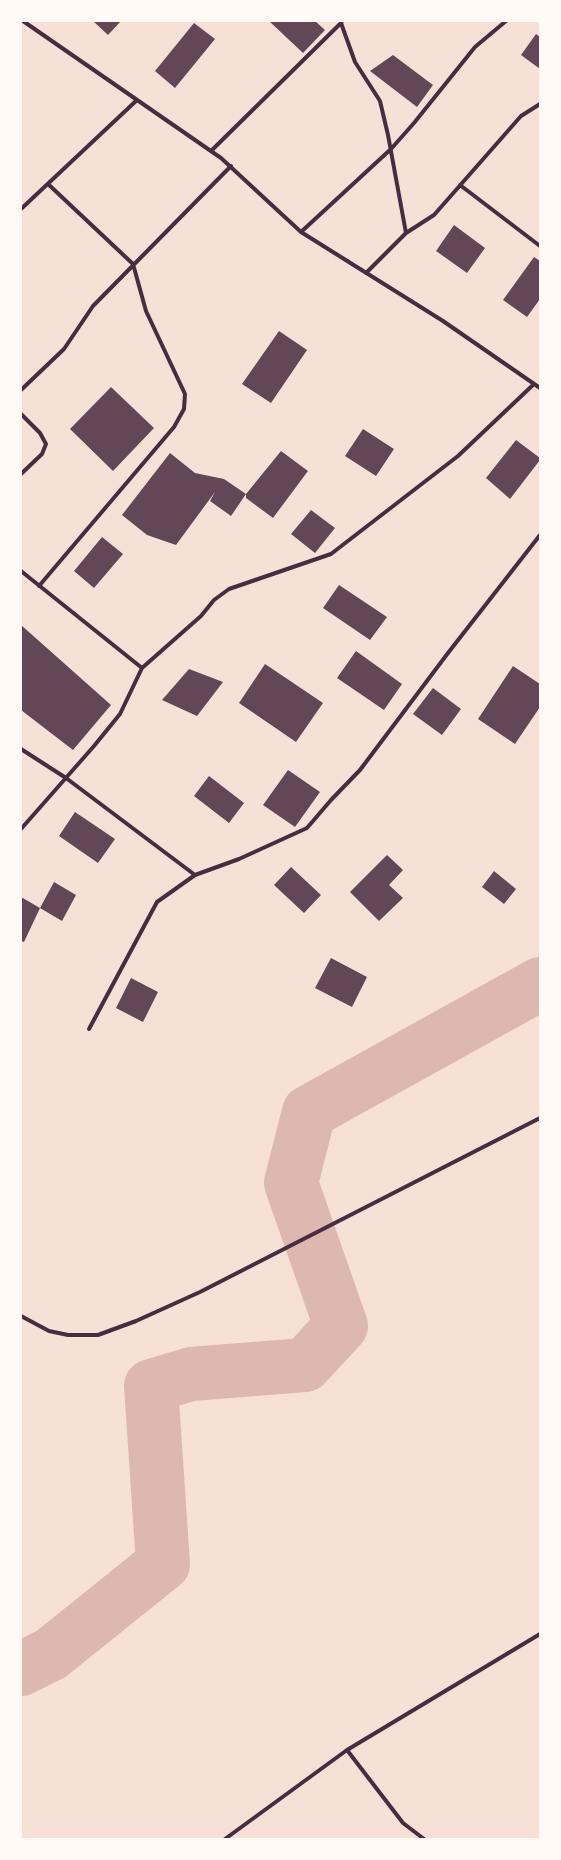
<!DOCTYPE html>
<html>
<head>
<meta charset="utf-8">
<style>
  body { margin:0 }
  #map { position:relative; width:561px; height:1860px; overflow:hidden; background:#f7e1d7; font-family:"Noto Sans",sans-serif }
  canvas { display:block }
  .frame { position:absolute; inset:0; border:22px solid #fffaf5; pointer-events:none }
</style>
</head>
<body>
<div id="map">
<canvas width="561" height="1860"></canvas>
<div class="frame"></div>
</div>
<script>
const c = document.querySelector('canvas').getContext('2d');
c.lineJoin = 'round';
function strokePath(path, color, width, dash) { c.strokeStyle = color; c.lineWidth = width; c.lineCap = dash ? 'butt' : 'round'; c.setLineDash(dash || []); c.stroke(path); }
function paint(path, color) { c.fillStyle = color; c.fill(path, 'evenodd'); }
strokePath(new Path2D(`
  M21 1669 51 1654 163 1564 151 1386 191 1374 305 1365 341 1326 291 1183 309 1112 540 984`), '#dcb8b0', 54);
paint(new Path2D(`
  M93 21H121L108 35Z
  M269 21H315L325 30 303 53Z
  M194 23 215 39 175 88 155 71Z
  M536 34 540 37V69L521 55Z
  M393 55 433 85 417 107 370 71Z
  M454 225 485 248 467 273 436 251Z
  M534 257 540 261V299L527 317 503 300Z
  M279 331 307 350 271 403 242 384Z
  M111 387 154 428 113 471 70 429Z
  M363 429 394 449 376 476 345 456Z
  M516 440 540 458V460L510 499 486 478Z
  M281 451 308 471 273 518 246 498V494Z
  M170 453 195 473 224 479 246 494 231 516 210 501 215 492 176 545 147 535 122 515Z
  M311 510 335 528 315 553 291 534Z
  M102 537 123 554 94 588 74 571Z
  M339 585 387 617 370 640 323 608Z
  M21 625 111 705 73 750 21 710Z
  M356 651 402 684 384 710 337 678Z
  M265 664 323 703 296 742 239 703Z
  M513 666 540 684V707L515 744 478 719Z
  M189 669 223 682 197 716 162 700Z
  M433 688 461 709 442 735 413 714Z
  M288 770 320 792 295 827 263 805Z
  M209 776 244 803 229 823 194 796Z
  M75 812 115 839 98 863 59 836Z
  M387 855 403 870 389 885 403 898 379 921 350 892Z
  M291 867 321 895 304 913 274 885Z
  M494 871 516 889 504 904 482 887Z
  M54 882 76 895 62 921 40 908Z
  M21 897 40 908 24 942 21 941Z
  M331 958 367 977 352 1007 315 988Z
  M131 978 158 992 143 1022 116 1008Z`), '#644757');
strokePath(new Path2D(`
  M23 21 221 158 301 232 443 321 540 388
  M342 21 341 23 355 62 380 101 388 135 406 233 366 273
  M211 151 341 23
  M460 185 540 246
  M21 209 137 100
  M301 232 391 149 414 123 475 47 506 21
  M406 233 434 215 521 116 540 104
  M21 390 64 349 93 306 231 166
  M21 414 40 433 46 444 42 454 21 474
  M21 571 142 668
  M39 586 174 427 184 409 185 394 146 311 133 264 48 184
  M21 749 66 778 195 875
  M21 829 94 746 120 714 142 668 201 616 214 600 229 589 331 554 458 456 534 384
  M89 1029 157 902 195 875 239 859 307 828 331 800 360 770 448 653 540 535
  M21 1316 49 1331 68 1335H98L136 1321 200 1292 540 1118
  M347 1750 403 1823 424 1839
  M225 1839 347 1750 540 1634`), '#4a2c40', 4);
</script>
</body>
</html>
